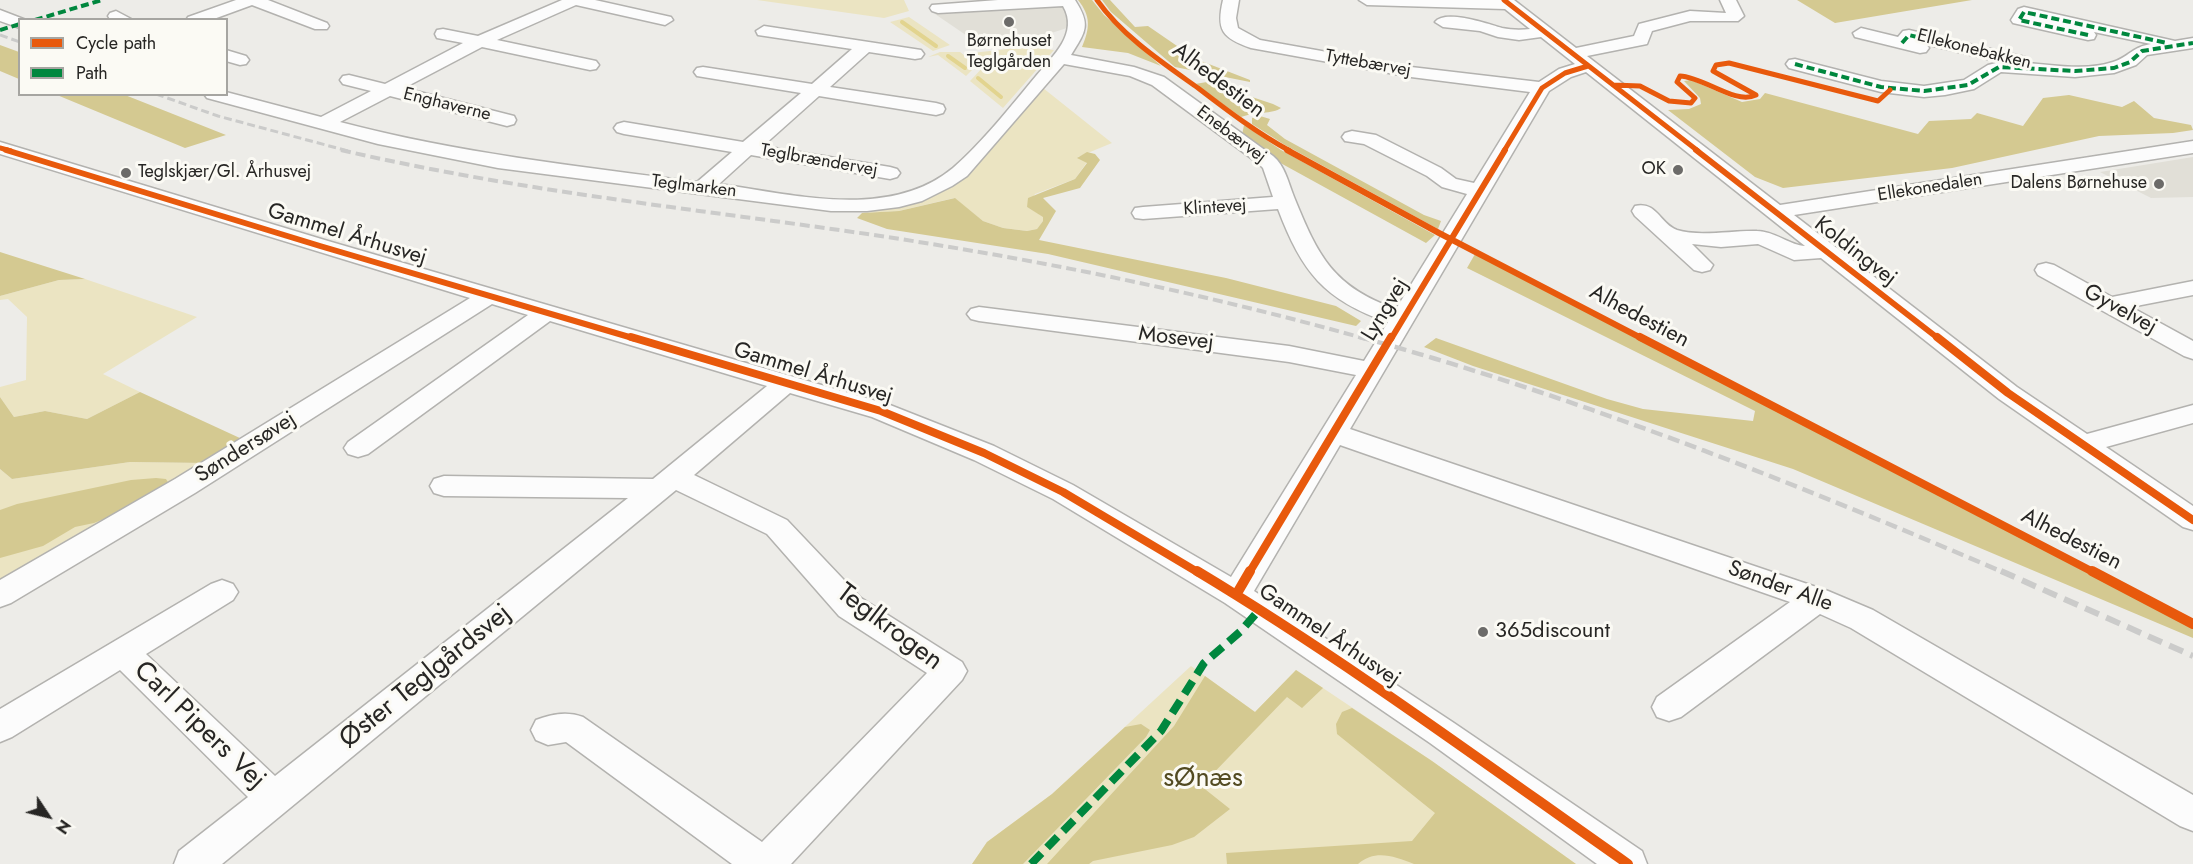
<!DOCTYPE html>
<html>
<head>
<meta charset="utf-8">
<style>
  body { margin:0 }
  #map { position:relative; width:2193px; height:864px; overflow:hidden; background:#edece8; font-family:Jost,sans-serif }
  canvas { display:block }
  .legend { position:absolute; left:18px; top:18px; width:210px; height:78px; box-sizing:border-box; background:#fbfaf4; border:2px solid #a6a5a1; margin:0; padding:8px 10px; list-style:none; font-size:18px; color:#272624 }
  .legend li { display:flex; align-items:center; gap:12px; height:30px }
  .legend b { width:30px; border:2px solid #a6a5a1 }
  .north { position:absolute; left:18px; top:786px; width:60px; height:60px; -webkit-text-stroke:4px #fbfaf4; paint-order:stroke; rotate:125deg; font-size:16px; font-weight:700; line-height:24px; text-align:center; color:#272624 }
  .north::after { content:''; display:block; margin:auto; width:21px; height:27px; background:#272624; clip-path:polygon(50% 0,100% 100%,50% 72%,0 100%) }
</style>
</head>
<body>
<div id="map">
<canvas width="2193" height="864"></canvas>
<ul class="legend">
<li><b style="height:8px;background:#e8590c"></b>Cycle path</li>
<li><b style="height:8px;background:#00873e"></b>Path</li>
</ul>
<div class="north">N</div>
</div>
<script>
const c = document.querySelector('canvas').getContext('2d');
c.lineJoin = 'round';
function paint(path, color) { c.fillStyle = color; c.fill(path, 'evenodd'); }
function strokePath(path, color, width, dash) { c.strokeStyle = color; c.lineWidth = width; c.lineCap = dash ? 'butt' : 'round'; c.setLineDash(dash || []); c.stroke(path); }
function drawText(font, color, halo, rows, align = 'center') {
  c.font = font + ' Jost,sans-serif'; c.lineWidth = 6; c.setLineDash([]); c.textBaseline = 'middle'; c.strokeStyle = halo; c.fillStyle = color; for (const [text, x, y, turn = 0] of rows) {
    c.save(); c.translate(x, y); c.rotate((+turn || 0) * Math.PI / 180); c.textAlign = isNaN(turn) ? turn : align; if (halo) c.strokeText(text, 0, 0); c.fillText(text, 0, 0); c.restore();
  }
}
paint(new Path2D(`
  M1064 6 1070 27 1039 37 982 46 935 14Z
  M2193 157V197L2151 198 2100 172Z`), '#e1dfd7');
paint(new Path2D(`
  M757 0H904L909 11 884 18Z
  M909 17 950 45 933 51 890 22Z
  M1026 47 1054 50 1003 108 970 81 985 65 970 54 972 53Z
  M940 52H960L977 65 966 76 938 55 928 57Z
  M1043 88 1112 143 1078 157 1087 162 1075 179 1035 194 1027 207 1043 216V221L1037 229 1027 231 1003 228 983 221 954 198 899 211 862 213C887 204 914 206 938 194 971 178 1017 117 1043 88Z
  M85 279 197 317 103 374 140 392 87 419 45 411 14 417 0 397V387L26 380 27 317 8 299 0 300V296L59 280Z
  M130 462 206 463 0 589V469L12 479Z
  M1191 666 1255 712 1296 670 1432 761 1576 864H972L987 842 1052 794Z`), '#ebe4c2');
paint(new Path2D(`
  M1078 0H1092L1104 15 1161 66 1128 53 1082 47C1090 28 1091 16 1078 0Z
  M1102 0H1110L1135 27 1148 26 1196 59 1250 80V82L1175 67 1111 12Z
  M1797 0H1972L1835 23Z
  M0 45 19 52V79L0 71Z
  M1691 80 1742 102 1760 99 1765 93 1918 134 1929 121 1971 119 1977 113 2023 126 2043 98 2069 95 2122 107 2134 101 2154 118 2191 125 2193 130 2173 133 2099 136 1952 168 1783 188 1755 177 1668 110 1689 109 1701 104 1700 98 1684 81Z
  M1207 82 1273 104 1281 108C1273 114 1254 112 1241 117L1195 84Z
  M57 95H125L226 135 185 148Z
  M1260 116 1270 119 1267 125 1285 139 1424 215 1441 221 1438 229 1285 145 1252 124V118Z
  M1244 125 1281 150 1435 235 1426 243 1275 160 1242 135Z
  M1087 152 1095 154 1100 160 1080 188 1043 198 1056 211 1039 240 1226 278 1336 306 1361 321 1356 326 1048 254 887 229 857 218 862 213 899 211 955 198 983 221 1003 228 1027 231 1037 229 1043 221V217L1027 207 1028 198 1075 179 1087 163 1077 158Z
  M0 252 85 279 59 280 0 296Z
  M1475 254 2193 627V638L1793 469 1473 366 1424 347 1436 338 1607 399 1643 409 1753 421 1755 411 1467 268Z
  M140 392 242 439 206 463 130 462 12 479 0 469V397L14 417 45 411 87 419Z
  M156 478 166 479 169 484 129 509 94 523 75 527 43 546 0 558V510L17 504 131 480Z
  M1296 670 1323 688 1302 708 1287 697 1201 786 1230 809 1194 837 1172 845 1093 861 1089 864H1047L1174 726 1205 676 1255 712Z
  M1352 708 1432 761 1576 864H1414C1394 856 1375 849 1358 864H1227L1226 853 1412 841 1435 813 1337 734 1336 724 1342 712Z
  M1141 724 1150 730 1146 737 1023 864H972L987 842 1052 794 1125 727Z`), '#d4c991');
strokePath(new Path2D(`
  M902 22 936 46
  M948 56 965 68
  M978 78 1001 97`), '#e2d48f', 4);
const minor = new Path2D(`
  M236 0H268L327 23 329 26 327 29H315L252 5 211 20H186L188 17Z
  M562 0H595L671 17 673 20 665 25 576 5 497 40 596 61 599 65 596 69 590 70 482 47 404 88 514 116 516 120 514 124 507 126 390 96 340 122C457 153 577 166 697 182L732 152 624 134 617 132 614 128 617 124 624 122 743 142 801 93 703 77 697 76 694 72 697 68 703 67 812 84 852 49 758 35 756 31 764 26 921 50 924 54 921 58 915 59 869 52 830 87 936 103 943 105 945 109 943 113 936 115 819 96 763 146 890 167 897 169 900 173 897 177 890 179 751 155 719 184C792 194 889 221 953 168 981 144 1012 105 1036 76 1053 56 1079 33 1063 6L938 13 932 11 930 8 932 5 998 0H1075C1091 25 1086 31 1071 55L1134 67 1164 77 1273 156C1285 166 1288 182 1294 197 1318 256 1333 287 1396 309L1467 194 1442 187 1427 176 1364 144 1345 141 1342 137 1345 133 1352 131 1376 135 1441 168 1456 179 1474 183 1530 92 1411 77 1251 48C1222 38 1216 30 1223 0H1239L1236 18 1238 28 1260 40 1411 67 1539 82 1559 69 1575 64 1541 37 1519 40 1498 37 1480 31 1443 27 1435 22C1445 9 1488 24 1502 28 1512 30 1521 30 1530 29L1505 9 1367 5 1359 0H1514L1576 48 1634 36 1639 24 1690 11 1726 13 1720 0H1736L1744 16 1738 21H1690L1652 31 1647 44 1587 56 1780 205 2193 141V153L1794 215 2017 387 2087 434 2193 405V423L2106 447 2193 506V530L2183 527 1999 399 1821 258 1794 260 1758 244 1721 247 1692 244 1713 265 1710 270 1702 272 1694 270 1635 216 1632 211 1635 206C1657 201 1660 224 1677 230 1699 237 1735 230 1757 231 1774 231 1792 246 1805 246L1586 72 1571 77 1549 91 1350 429 1828 591 1873 610 2193 795V831L2180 826 1851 628 1820 614 1681 717 1669 721 1657 717 1652 707 1657 697 1790 602 1340 445 1254 591 1454 723 1642 851 1647 864H1597L1430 743 1225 603 1053 499 974 460 872 417 790 393 694 475 787 520 861 598 962 662 967 671 962 680 791 864H732L566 742 548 745 536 740 531 730 536 720C552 714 567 711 583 717L762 842 927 673 839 616 767 534 676 490 222 864H174L179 851 248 797 120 670 12 737 0 742V709L211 584 222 580 233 584 238 592 233 600 146 654 275 776 628 498 444 496 434 493 430 486 434 479 444 476 653 479 767 386 550 321 368 454 358 457 348 454 344 448 348 442 528 315 492 304 195 493 11 603 0 607V580L175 479 470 298 0 154V142L328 241 890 405 994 446 1073 485 1231 577 1356 375 1289 362 979 321 971 319 967 314 971 309 979 307 1289 346 1364 361 1388 322C1324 300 1302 272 1278 209L1143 219 1135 218 1132 213 1135 208 1143 207 1273 197 1263 168 1259 164 1152 85 1130 76 1064 64 967 176 952 186 922 201 899 207 867 211H831L498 168 378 144 207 98 204 94H226V92L321 117 371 91 343 84 340 80 343 76 349 75 385 84 463 43 437 38 435 34 437 30 443 29 478 36Z
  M2024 7 2175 41 2193 38V48L2147 55 2136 65 2114 73 2075 77 2001 72 1974 89 1945 95 1924 97 1881 92 1789 68 1786 64 1789 60 1795 59 1881 81 1924 86 1964 80 1988 65 2000 62 1913 41 1926 44 1929 48 1926 52 1920 53 1855 37 1853 33 1861 28 1898 37 1903 31 1909 30 2025 57 2026 63C2054 65 2086 71 2113 62 2129 57 2132 47 2151 44L2094 32 2096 35 2094 39 2088 40 2013 23 2011 20 2018 9Z
  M0 10 26 20H20V28L0 21Z
  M116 11 133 20 110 19 108 16 110 13Z
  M226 50 246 56 249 60 246 64 240 65 226 61Z
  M2046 263 2054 265 2112 297 2193 281V295L2131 307 2193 341V359L2184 356 2038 275 2035 270 2038 265Z`);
strokePath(minor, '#b3b2af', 3);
paint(minor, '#fcfcfc');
strokePath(new Path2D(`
  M0 35 20 42
  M156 94 218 116 348 151`), '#cbcbca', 3, [8, 4]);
strokePath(new Path2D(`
  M341 150C517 191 696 209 874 235 1040 260 1204 293 1366 339`), '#cbcbca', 4, [10, 5]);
strokePath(new Path2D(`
  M1360 337C1581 398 1795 483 2005 573`), '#cbcbca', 4.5, [12, 6]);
strokePath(new Path2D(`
  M2001 571 2193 656`), '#cbcbca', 6, [15, 8]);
strokePath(new Path2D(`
  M35 20 102 0
  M0 30 20 24
  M2088 35 2019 20 2024 12 2167 43
  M1902 43 1909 35 2020 62
  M1795 64 1881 87 1924 91 1968 85 1999 67 2075 71 2114 68 2130 62 2142 51 2193 43`), '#00873e', 4, [8, 4]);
strokePath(new Path2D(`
  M1031 864 1161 731 1204 663 1241 631 1259 610`), '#00873e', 8, [15, 8]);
strokePath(new Path2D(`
  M1097 0C1122 36 1163 63 1198 88 1228 111 1257 133 1290 151
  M1504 0 1698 151
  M1613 85 1640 86 1669 101 1691 103 1695 98 1677 82 1680 76C1704 77 1735 105 1756 95L1713 71 1716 65 1729 63 1878 101 1890 90
  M0 148 11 151
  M1504 151 1542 88 1565 73 1588 66`), '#e8590c', 5);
strokePath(new Path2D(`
  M6 150 320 246 636 339
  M1287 150 1439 233 1643 339
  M1696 150 1939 339
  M1391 339 1505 150`), '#e8590c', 6);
strokePath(new Path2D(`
  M631 337 881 411 984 453 1063 492 1199 573
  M1640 337 2095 573
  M1937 337 2008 393 2193 520
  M1249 573 1391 337`), '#e8590c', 8);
strokePath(new Path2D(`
  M1197 571C1345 660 1487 765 1628 864
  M2092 571 2193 624
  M1236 595 1250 571`), '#e8590c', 10);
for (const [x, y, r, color] of [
  [1009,22,6,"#6c6b69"],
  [1678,170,6,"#6c6b69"],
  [126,173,6,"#6c6b69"],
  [2159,184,6,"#6c6b69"],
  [1483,632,6,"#6c6b69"]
]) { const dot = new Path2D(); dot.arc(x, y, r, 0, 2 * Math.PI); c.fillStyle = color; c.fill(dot); strokePath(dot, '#fbfaf4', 2); }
drawText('18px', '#272624', '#fbfaf4', [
  ["Børnehuset",1009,42,"center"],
  ["Teglgården",1009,63,"center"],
  ["OK",1666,170],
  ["Teglskjær/Gl. Århusvej",138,173,"left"],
  ["Dalens Børnehuse",2147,184]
], 'right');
drawText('18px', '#272624', '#fbfaf4', [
  ["Ellekonebakken",1974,50,14],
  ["Tyttebærvej",1368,64,10],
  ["Enghaverne",447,105,14],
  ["Enebærvej",1231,135,37],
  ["Teglbrændervej",819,161,10],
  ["Teglmarken",694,187,7],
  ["Ellekonedalen",1930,188,-9],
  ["Klintevej",1215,208,-4]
]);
drawText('22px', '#272624', '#fbfaf4', [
  ["Alhedestien",1218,81,37],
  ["Gammel Århusvej",347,235,17],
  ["Koldingvej",1855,252,38],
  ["Lyngvej",1386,310,-59],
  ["Gyvelvej",2120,310,29],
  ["Alhedestien",1639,317,28],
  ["Mosevej",1176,339,7],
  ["Gammel Århusvej",813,374,17],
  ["Søndersøvej",246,448,-32],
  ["Alhedestien",2071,540,27],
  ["Sønder Alle",1780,587,20],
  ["Gammel Århusvej",1329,636,34]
]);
drawText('22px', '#272624', '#fbfaf4', [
  ["365discount",1495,632]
], 'left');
drawText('27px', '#272624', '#fbfaf4', [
  ["Teglkrogen",889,628,37],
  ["Øster Teglgårdsvej",426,677,-39],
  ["Carl Pipers Vej",199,726,44]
]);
drawText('27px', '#524a21', '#fbfaf4', [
  ["sØnæs",1203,779]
]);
</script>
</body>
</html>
